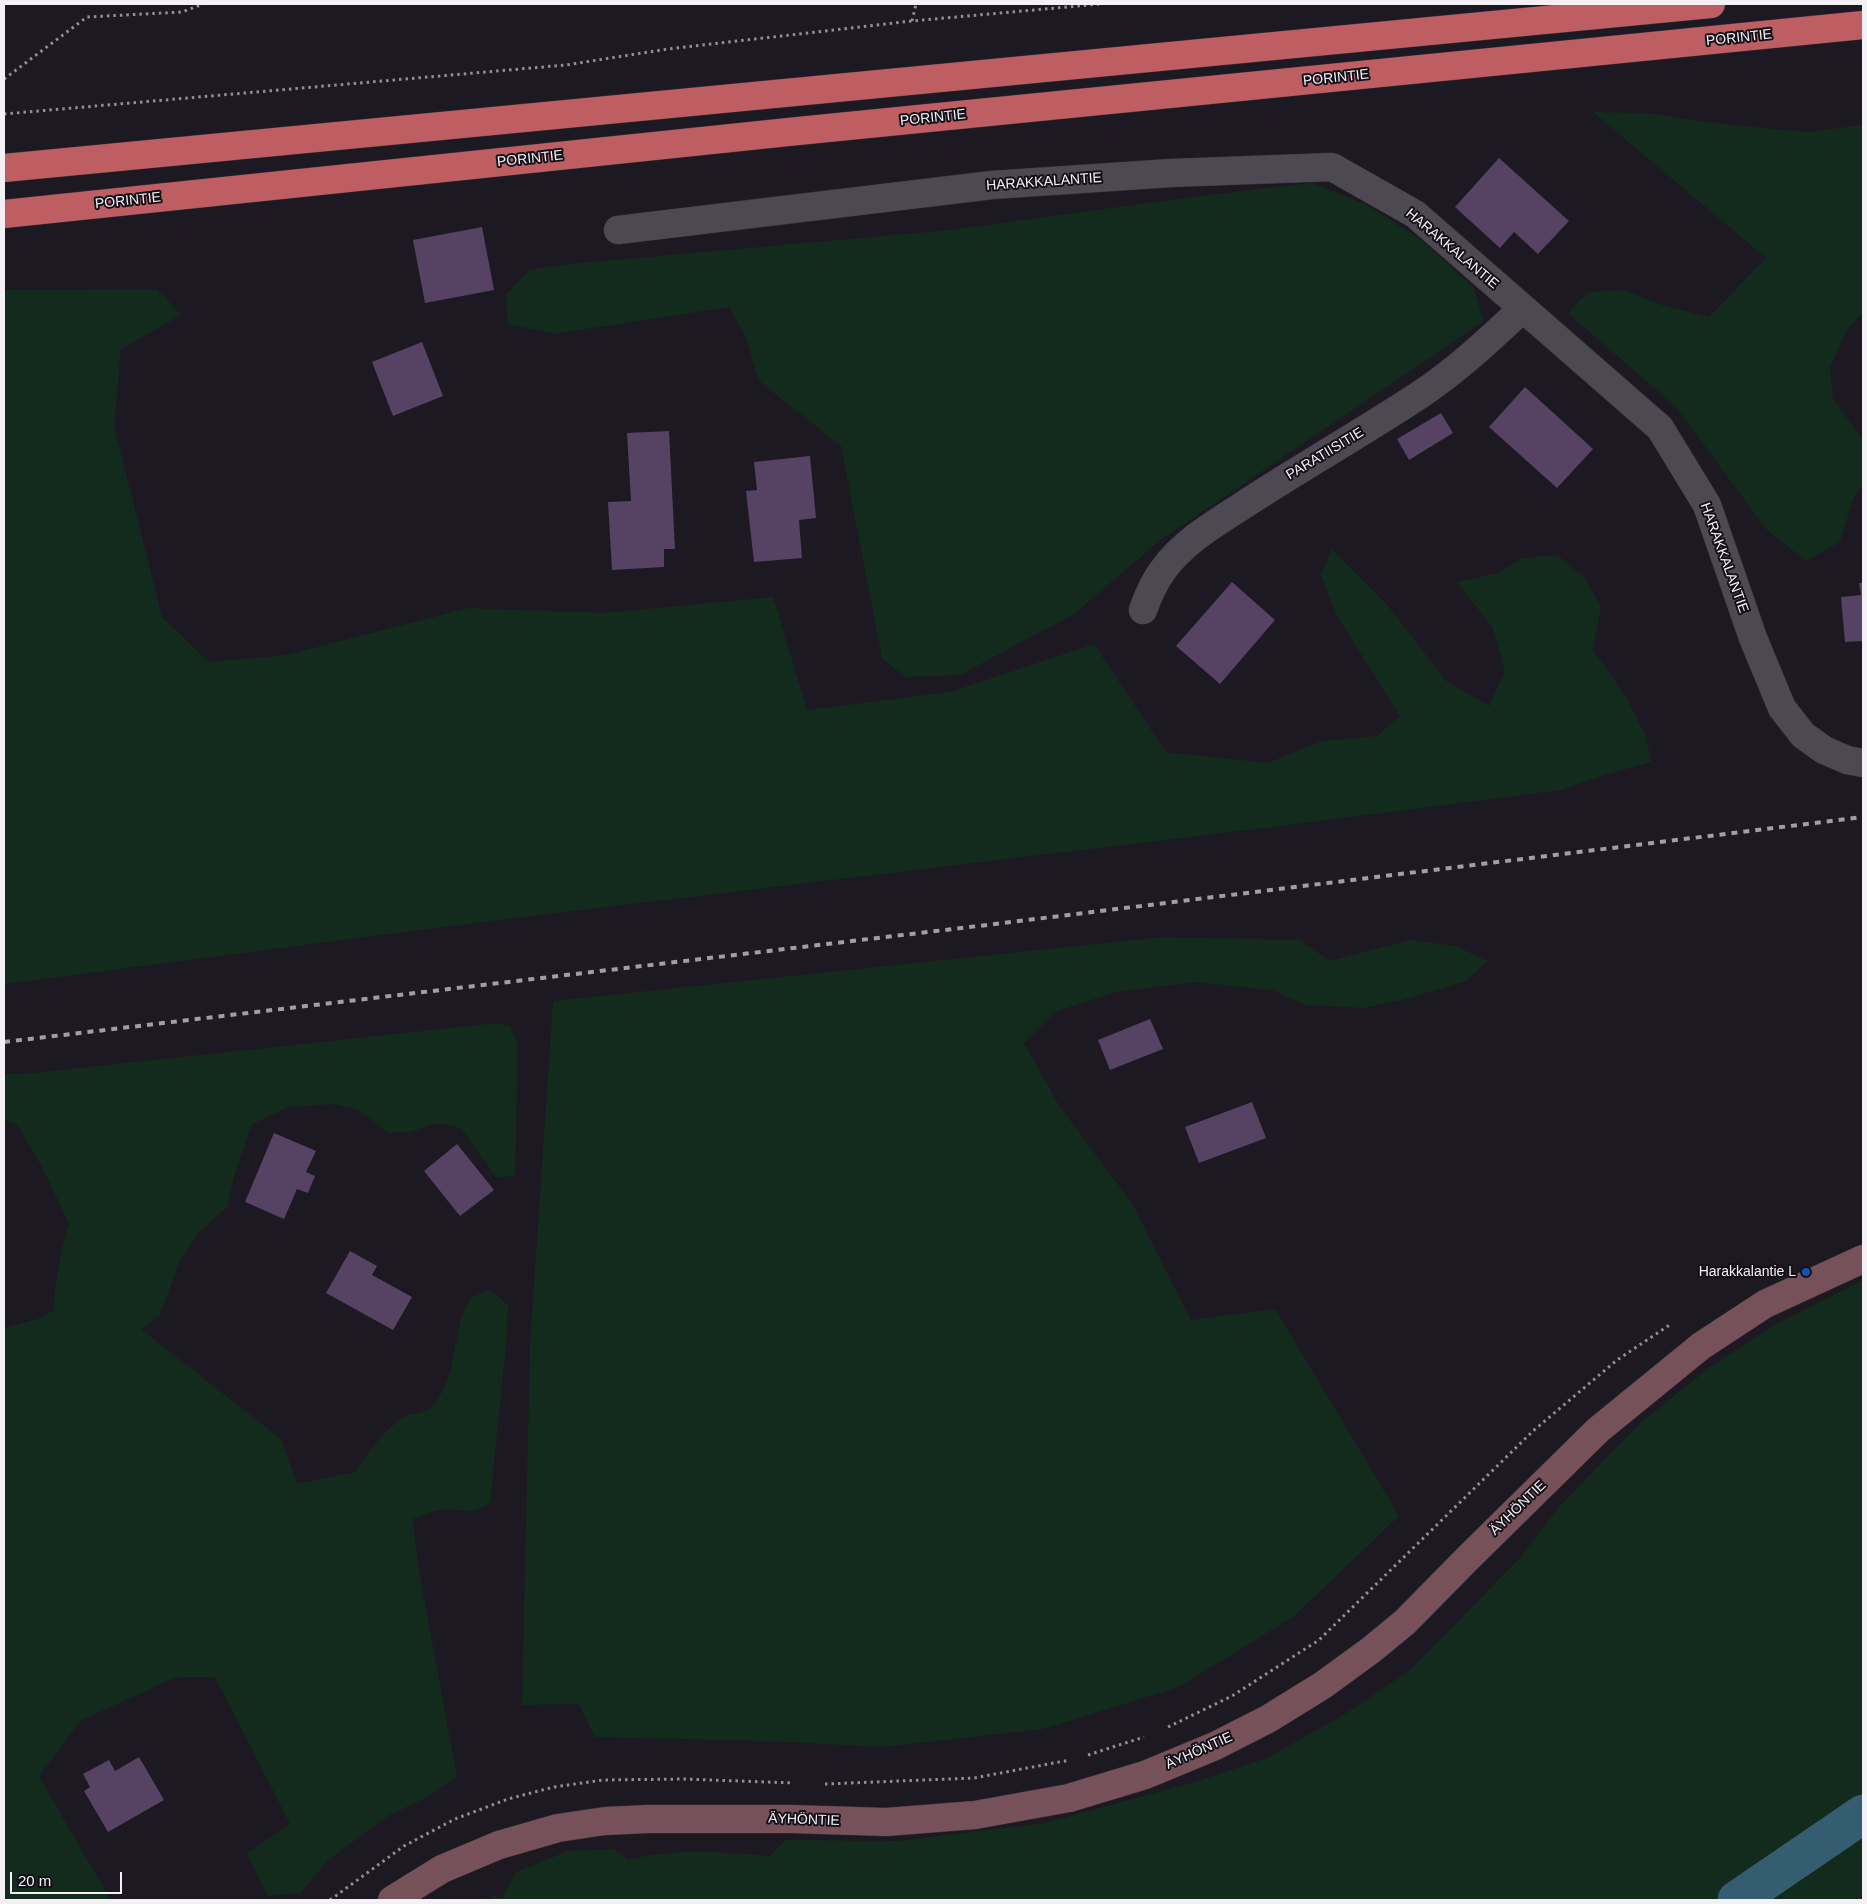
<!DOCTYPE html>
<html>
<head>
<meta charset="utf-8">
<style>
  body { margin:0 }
  #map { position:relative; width:1867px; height:1904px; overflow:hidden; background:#1d1922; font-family:Helvetica,sans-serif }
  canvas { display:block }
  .frame { position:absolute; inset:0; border:5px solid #f3f0f6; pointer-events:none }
  .scale { position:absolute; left:10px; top:1872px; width:112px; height:22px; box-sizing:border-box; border:2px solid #f3f0f6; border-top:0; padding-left:6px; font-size:15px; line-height:18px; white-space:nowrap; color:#f3f0f6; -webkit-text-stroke:4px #141018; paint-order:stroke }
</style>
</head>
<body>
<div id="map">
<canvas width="1867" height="1904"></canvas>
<div class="frame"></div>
<div class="scale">20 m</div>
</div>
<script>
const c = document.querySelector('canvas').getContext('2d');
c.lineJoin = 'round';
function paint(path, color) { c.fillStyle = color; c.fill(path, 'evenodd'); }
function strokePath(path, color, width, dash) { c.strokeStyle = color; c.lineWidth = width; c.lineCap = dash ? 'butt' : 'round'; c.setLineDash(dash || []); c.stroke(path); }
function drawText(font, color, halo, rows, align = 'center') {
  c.font = font + ' Helvetica,sans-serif'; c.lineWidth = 4; c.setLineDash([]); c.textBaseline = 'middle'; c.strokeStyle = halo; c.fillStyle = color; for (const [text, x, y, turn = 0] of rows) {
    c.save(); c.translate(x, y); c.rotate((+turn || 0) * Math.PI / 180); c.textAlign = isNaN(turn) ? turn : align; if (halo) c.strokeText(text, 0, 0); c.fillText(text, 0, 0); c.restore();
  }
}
paint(new Path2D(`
  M1593 112 1647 113 1721 124 1807 132 1863 125V312L1848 328 1830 367 1833 398 1860 436 1863 444V485L1854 496 1840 542 1806 561 1767 530 1675 406 1569 314 1574 306 1590 292 1623 290 1662 305 1709 317 1766 258Z
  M1312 183 1365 204 1419 238 1473 287 1484 321 1162 539 1074 614 960 675 905 677 882 658 841 446 759 381 745 335 729 307 554 334 508 324 506 295 529 270 569 264 950 230 1192 197Z
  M157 289 181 315 121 349 114 426 162 617 209 662 286 655 469 608 603 613 773 597 807 710 950 692 1094 644 1166 752 1268 763 1322 741 1377 736 1400 716 1337 616 1321 575 1332 549 1389 607 1445 680 1489 706 1505 671 1493 628 1457 582 1498 573 1522 558 1557 555 1584 577 1601 606 1593 650 1625 695 1645 735 1652 762 1601 776 1561 790 1265 828 474 923 4 984V290Z
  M1162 937 1300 940 1330 961 1411 940 1456 946 1487 961 1466 981 1406 999 1364 1008 1306 1005 1272 990 1194 982 1116 992 1055 1012 1024 1043 1058 1104 1132 1203 1191 1320 1275 1309 1399 1516 1293 1617 1179 1687 1043 1729 882 1747 765 1741 595 1737 579 1704 522 1705 530 1343 553 1001Z
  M497 1023 510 1026 518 1043 515 1175 497 1178 461 1128 436 1123 410 1132 388 1133 359 1110 335 1104 289 1107 252 1124 235 1173 227 1207 197 1234 179 1263 160 1315 141 1329 281 1439 297 1484 355 1472C368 1453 383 1430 404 1417 411 1413 423 1414 429 1409 452 1388 453 1351 460 1323 462 1314 466 1306 470 1298L490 1290 508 1305 506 1346 490 1502C473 1517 460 1508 440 1510 432 1511 421 1516 413 1519L419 1571 457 1777 429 1796 386 1817 327 1861 301 1893 268 1896 247 1853 290 1824 215 1677H177L80 1721 39 1777 111 1900H4V1328L41 1318 54 1310C55 1279 60 1254 69 1224L42 1167 17 1125 4 1120V1074L33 1073Z
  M1863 1280V1900H483L494 1896 502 1898 516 1872 568 1851 614 1849 628 1860C672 1848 725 1852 770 1856L785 1840 899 1841 1045 1823 1198 1781 1267 1758 1345 1714 1409 1671 1519 1559 1558 1508 1639 1424 1710 1367 1776 1324Z`), '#122b1c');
strokePath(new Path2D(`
  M1737 1900 1863 1814`), '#345d72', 39);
paint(new Path2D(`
  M1499 158 1569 221 1538 254 1514 232 1500 248 1455 207Z
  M482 227 494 290 425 303 413 240Z
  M422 342 443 396 393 416 372 362Z
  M1525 387 1593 449 1557 488 1489 427Z
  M1441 413 1453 433 1409 460 1397 439Z
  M669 431 675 549H664V567L612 570 608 502 631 501 627 433Z
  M810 456 816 518 799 520 802 558 754 562 746 491 757 490 754 462Z
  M1232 582 1275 620 1220 684 1176 646Z
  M1859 583H1863V641L1845 642 1841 597 1861 595Z
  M1150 1019 1163 1049 1110 1070 1098 1040Z
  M1252 1102 1266 1138 1199 1163 1185 1127Z
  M274 1133 316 1151 306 1172 315 1176 308 1193 297 1189 284 1219 245 1202Z
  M457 1144 494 1190 460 1216 424 1171Z
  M350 1251 377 1266 372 1275 412 1297 393 1330 326 1293Z
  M139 1757 164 1800 108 1832 84 1791 90 1787 83 1774 109 1760 115 1771Z`), '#564262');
const minor = new Path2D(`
  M618 230 992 185 1171 173 1332 167 1415 214 1660 428 1707 505 1753 638 1782 708 1803 735 1824 750 1847 760 1863 763
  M1143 610C1148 596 1154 582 1163 570 1182 543 1214 524 1242 506 1300 468 1360 434 1418 396 1456 371 1489 340 1522 309`);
const secondary = new Path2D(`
  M392 1900 442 1869 499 1845 558 1828 605 1821 648 1819H791L886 1822 975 1815 1069 1798 1145 1775 1215 1746 1268 1719 1323 1685 1371 1650 1405 1622 1468 1558 1598 1430 1701 1346 1765 1304 1863 1259`);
const trunk = new Path2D(`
  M4 168 1711 4
  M4 214 798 131 1863 25`);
strokePath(minor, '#37343a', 29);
strokePath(secondary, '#37343a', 29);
strokePath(trunk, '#37343a', 29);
strokePath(new Path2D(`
  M912 21 916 4
  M4 79 87 17 182 12 203 4
  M4 114 566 65 668 49 912 21 1100 4
  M1168 1727 1232 1696 1319 1640 1533 1431 1617 1360 1671 1324
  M1088 1755 1144 1737
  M825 1784 974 1778 1070 1760
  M330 1900 404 1846 455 1819 508 1799 554 1787 603 1780 684 1779 794 1783`), '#918e95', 3, [2.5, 4]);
strokePath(minor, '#4d4953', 28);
strokePath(secondary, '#775159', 28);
strokePath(trunk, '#be5e63', 28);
strokePath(new Path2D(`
  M4 1042 995 924 1863 817`), '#a29ea5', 4, [6, 6]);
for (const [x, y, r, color] of [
  [1806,1272,5,"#1a4fb4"]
]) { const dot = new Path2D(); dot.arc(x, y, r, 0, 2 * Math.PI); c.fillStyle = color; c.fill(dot); strokePath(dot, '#141018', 2); }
drawText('14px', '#f3f0f6', '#141018', [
  ["PORINTIE",1739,38,-6],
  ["PORINTIE",1336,78,-6],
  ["PORINTIE",933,118,-6],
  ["PORINTIE",530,159,-6],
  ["HARAKKALANTIE",1044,182,-4],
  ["PORINTIE",128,201,-6],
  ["HARAKKALANTIE",1452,249,40],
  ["PARATIISITIE",1325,454,-31],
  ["HARAKKALANTIE",1724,558,70],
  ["ÄYHÖNTIE",1518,1508,-44],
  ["ÄYHÖNTIE",1199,1751,-24],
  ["ÄYHÖNTIE",804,1820,2]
]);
drawText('14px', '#f3f0f6', '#141018', [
  ["Harakkalantie L",1796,1272]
], 'right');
</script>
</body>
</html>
